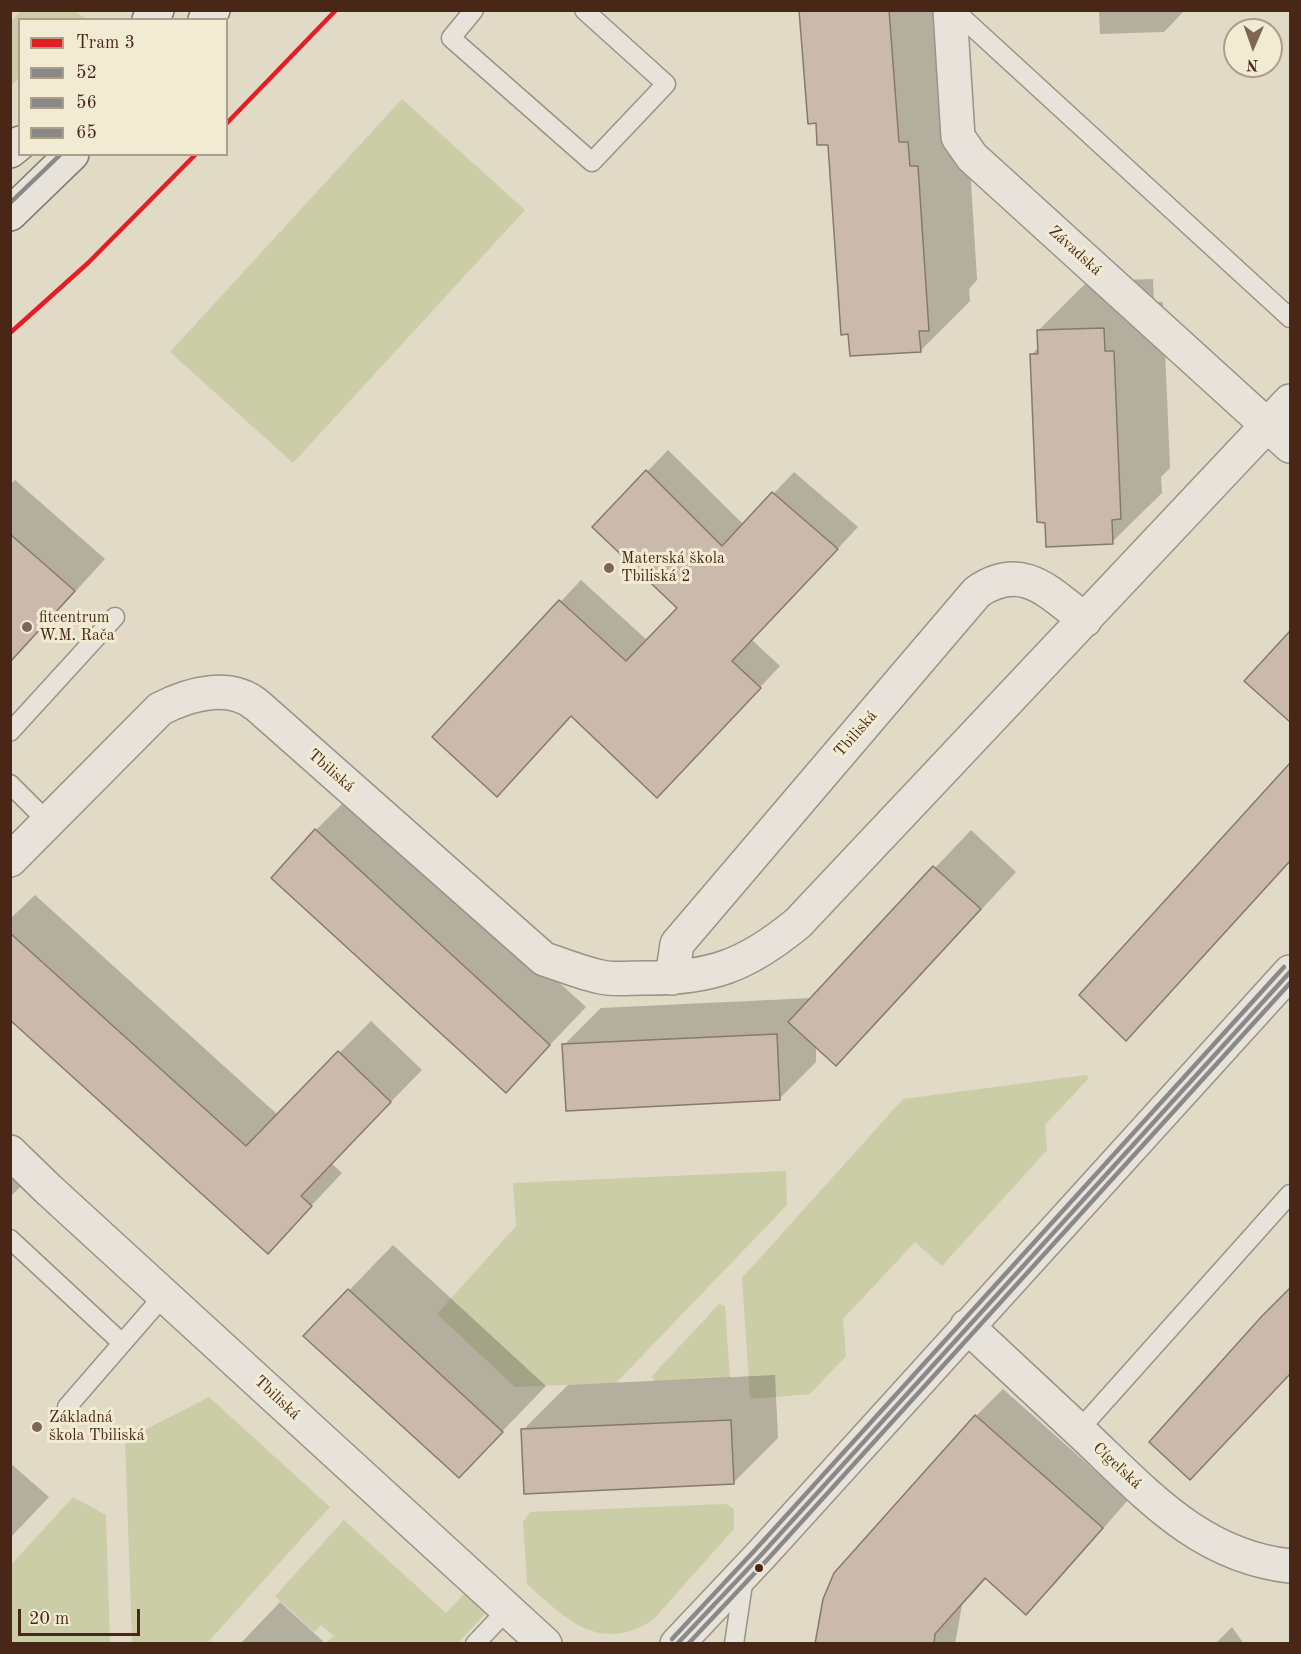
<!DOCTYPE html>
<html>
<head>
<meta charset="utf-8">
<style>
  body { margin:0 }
  #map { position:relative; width:1301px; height:1654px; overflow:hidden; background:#e0dac6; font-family:"Old Standard TT",serif }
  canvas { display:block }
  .frame { position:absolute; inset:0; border:12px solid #482716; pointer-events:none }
  .legend { position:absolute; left:18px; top:18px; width:210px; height:138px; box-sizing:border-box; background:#f2ebd3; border:2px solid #ae9d87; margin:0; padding:8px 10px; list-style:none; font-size:18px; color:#482716 }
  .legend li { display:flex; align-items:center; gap:12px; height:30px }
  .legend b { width:30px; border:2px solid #ae9d87 }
  .north { position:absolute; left:1223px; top:18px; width:60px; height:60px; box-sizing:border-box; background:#f2ebd3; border:2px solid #ae9d87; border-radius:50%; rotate:182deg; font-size:16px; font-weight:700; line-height:24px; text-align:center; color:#482716 }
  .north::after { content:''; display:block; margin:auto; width:21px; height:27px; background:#7d6654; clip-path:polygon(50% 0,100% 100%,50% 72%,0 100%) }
  .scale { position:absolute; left:18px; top:1609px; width:122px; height:27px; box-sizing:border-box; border:3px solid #482716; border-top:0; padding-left:8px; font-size:18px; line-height:21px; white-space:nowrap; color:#482716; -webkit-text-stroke:4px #f2ebd3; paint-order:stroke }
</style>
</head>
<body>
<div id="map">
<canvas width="1301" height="1654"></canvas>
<div class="frame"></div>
<ul class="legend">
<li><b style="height:8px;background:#e31e24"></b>Tram 3</li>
<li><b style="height:8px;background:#898989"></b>52</li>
<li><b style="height:8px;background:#898989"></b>56</li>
<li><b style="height:8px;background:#898989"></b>65</li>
</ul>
<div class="north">N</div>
<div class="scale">20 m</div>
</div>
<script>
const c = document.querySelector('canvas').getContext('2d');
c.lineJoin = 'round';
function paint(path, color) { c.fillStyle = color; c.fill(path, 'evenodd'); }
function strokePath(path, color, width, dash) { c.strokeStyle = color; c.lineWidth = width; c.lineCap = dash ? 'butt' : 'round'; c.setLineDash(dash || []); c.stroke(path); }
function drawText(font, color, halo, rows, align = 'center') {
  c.font = font + ' "Old Standard TT",serif'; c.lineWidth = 6; c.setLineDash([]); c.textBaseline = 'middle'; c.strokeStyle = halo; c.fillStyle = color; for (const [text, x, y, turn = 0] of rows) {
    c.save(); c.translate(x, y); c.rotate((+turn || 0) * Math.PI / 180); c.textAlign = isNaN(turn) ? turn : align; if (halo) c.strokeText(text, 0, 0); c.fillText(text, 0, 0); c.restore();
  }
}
paint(new Path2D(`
  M20 11H75L86 19 20 20 19 78 11 86V22Z
  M402 99 525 210 293 463 170 352Z
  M1086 1075 1089 1078 1045 1125 1047 1150 942 1266 915 1242 843 1319 846 1356 810 1394 750 1399 742 1278 903 1099Z
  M786 1171 787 1205 616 1383 515 1387 437 1314 516 1226 513 1183Z
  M719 1304 725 1306 730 1378 655 1381 651 1377Z
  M209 1397 330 1507 207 1643H132L125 1440Z
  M73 1497 106 1515 110 1643H11V1565Z
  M726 1504 734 1509V1529L653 1620C599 1654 567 1620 527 1584L523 1522 530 1512Z
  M344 1520 446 1613 465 1593 485 1614 458 1643H326L334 1636 321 1625 314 1632 275 1596Z`), '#cbcda7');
paint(new Path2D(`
  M800 10H942L967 117 977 280 969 289 970 301 920 351 850 333 829 143 817 121Z
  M1099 10H1185L1164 32 1100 34Z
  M1153 279 1154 302H1163L1170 468 1161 477 1162 493 1112 542 1031 355 1039 347 1038 331 1088 281Z
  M668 450 744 525 794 472 858 527 752 640 780 666 678 775 572 715 518 774 434 737 581 580 648 641 679 608 594 527Z
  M15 480 105 559 10 663V485Z
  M1290 633V720L1246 681Z
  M1290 765V862L1159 1005 1126 1039 1081 995Z
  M352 794 586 1007 506 1091 316 830Z
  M971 830 1016 872 872 1028 836 1064 816 1045V1062L780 1098 564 1045 601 1008 812 998Z
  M35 895 278 1115 371 1021 422 1070 331 1163 342 1173 268 1252 10 1017V919Z
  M10 1167 26 1181 10 1197Z
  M393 1245 546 1386 459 1476 305 1336Z
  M1290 1289V1374L1190 1478 1182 1406Z
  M775 1375 778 1438 733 1483 523 1430 568 1385Z
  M1003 1389 1128 1500 1053 1586 1026 1613 987 1578 962 1605 955 1644H817L836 1574 976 1416Z
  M10 1463 49 1497 10 1538Z
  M280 1602 326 1644H240Z
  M1232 1627 1244 1644H1215Z`), '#0003');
const building = new Path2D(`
  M799 10H889L899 142H908L910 166H918L929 331H919L921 352 850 356 848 334 841 335 828 145H817L816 123 808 124Z
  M1104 328 1105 351H1114L1121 519 1112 520 1113 544 1046 547 1045 523 1037 522 1030 354H1038L1037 330Z
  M646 470 722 546 772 492 838 549 732 661 761 688 657 798 571 716 497 797 432 737 559 600 626 661 677 608 592 527Z
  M10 534 75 591 10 662Z
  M1290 631V722L1244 681Z
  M1290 763V861L1126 1041 1079 995Z
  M315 829 550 1045 506 1093 271 878Z
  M933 866 981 909 836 1066 788 1022Z
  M10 933 246 1146 338 1051 391 1102 301 1196 312 1206 268 1254 10 1020Z
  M777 1034 780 1100 566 1111 562 1044Z
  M1290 1288V1374L1190 1480 1149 1442 1262 1316Z
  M348 1289 503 1432 459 1478 303 1336Z
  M975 1415 1103 1528 1026 1615 985 1578 935 1634 934 1644H815L823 1599 834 1573Z
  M731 1420 734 1484 524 1494 521 1429Z`);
paint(building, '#cbbaab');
strokePath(building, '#847a6e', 1.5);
const service = new Path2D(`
  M474 10 451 38 592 162 666 84 584 10
  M954 10 1290 318
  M10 732 115 617
  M10 784 48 822
  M10 1239 122 1343
  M67 1407 165 1294
  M1079 1430 1290 1194
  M475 1644 507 1610
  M734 1644 744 1577`);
const minor = new Path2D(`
  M950 10 958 137 972 157 1290 446
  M10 860 160 709C189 694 230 682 258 706L544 959C563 965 582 973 601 977 614 980 629 978 642 978 710 979 746 966 798 923L1290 401
  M672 978 677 944 977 592C1022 561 1049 592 1085 620
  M10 1152 48 1189 545 1644
  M967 1326C1007 1363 1047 1401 1087 1438 1148 1496 1201 1556 1290 1566
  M677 1644 761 1555 1290 972`);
const secondary = new Path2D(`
  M149 20 157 10
  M205 20 213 10
  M10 151 20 143
  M10 214 72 154`);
strokePath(service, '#9a9285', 21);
strokePath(minor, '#9a9285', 36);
strokePath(secondary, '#847a6e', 36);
strokePath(service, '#e7e3da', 18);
strokePath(minor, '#e7e3da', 33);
strokePath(secondary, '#e7e3da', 33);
strokePath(new Path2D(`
  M677 1644 761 1555 1290 972`), '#898989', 4.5);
strokePath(new Path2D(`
  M688 1644 767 1560 1290 983`), '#898989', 4.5);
strokePath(new Path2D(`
  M10 203 61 154
  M672 1639 755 1550 1284 967`), '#898989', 4.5);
strokePath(new Path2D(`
  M226 124 336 10
  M10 333 88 263 196 154`), '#e31e24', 4.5);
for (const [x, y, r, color] of [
  [609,568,6,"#7d6654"],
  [27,627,6,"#7d6654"],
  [37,1427,6,"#7d6654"],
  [759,1568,5,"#482716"]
]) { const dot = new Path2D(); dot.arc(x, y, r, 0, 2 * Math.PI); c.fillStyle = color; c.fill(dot); strokePath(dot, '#f2ebd3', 2); }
drawText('16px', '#482716', '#f2ebd3', [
  ["Závadská",1075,251,42],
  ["Tbiliská",856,734,-49],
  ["Tbiliská",331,771,41],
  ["Tbiliská",277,1398,43],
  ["Cígeľská",1117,1466,43]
]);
drawText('16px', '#482716', '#f2ebd3', [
  ["Materská škola",621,559],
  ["Tbiliská 2",621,577],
  ["fitcentrum",39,618],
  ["W.M. Rača",39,636],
  ["Základná",49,1418],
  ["škola Tbiliská",49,1436]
], 'left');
</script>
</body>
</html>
